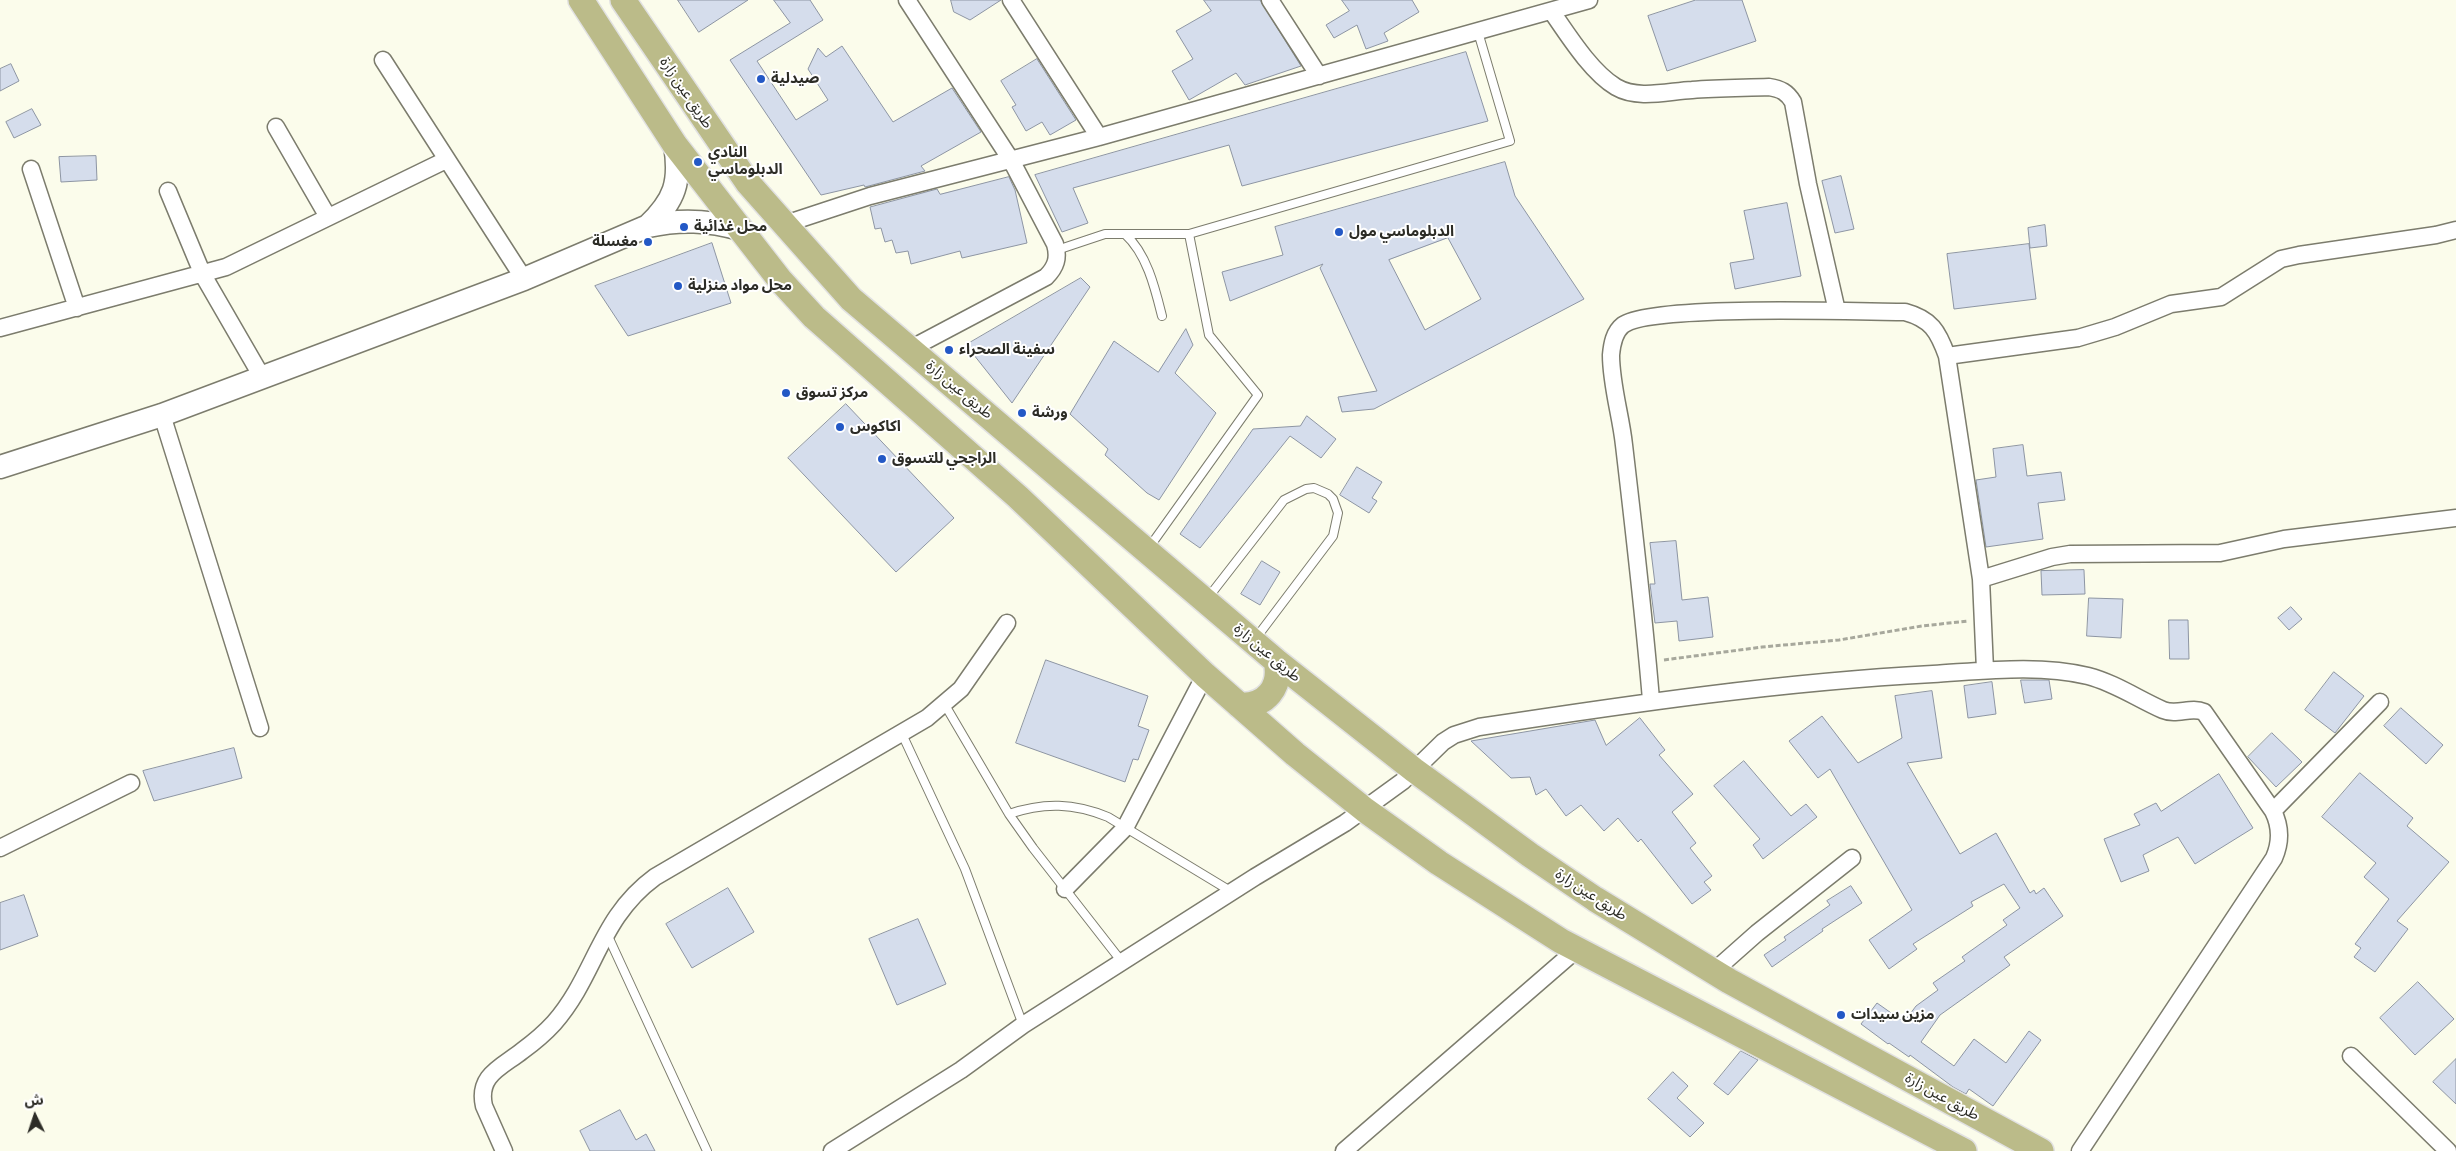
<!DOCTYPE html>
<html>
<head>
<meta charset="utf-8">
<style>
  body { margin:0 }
  #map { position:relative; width:2456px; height:1151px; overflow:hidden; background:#fbfceb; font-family:Bitter,"Noto Sans Arabic",serif }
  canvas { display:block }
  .north { position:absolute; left:10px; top:1091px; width:50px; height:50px; -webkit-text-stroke:4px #fff; paint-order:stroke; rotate:356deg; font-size:14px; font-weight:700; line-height:20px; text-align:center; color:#2c2c26 }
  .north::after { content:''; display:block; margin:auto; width:18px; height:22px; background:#2c2c26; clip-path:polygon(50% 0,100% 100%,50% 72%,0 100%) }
</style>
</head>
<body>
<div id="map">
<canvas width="2456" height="1151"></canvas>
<div class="north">ش</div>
</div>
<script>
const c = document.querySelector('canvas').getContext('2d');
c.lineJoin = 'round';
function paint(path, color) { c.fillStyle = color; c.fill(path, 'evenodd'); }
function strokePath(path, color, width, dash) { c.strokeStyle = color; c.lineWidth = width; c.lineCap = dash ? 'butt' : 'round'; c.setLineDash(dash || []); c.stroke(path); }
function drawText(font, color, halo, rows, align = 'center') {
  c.font = font + ' Bitter,"Noto Sans Arabic",serif'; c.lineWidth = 4; c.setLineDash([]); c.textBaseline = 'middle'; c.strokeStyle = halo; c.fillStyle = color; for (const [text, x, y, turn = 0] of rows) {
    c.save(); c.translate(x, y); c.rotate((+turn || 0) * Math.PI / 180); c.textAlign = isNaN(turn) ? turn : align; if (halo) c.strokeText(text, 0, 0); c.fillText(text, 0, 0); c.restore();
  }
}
const building = new Path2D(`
  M678 0H748L699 32Z
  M774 0H810L823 20 757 61 796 120 828 100 808 69 818 48 826 57 842 46 893 122 952 88 981 132 921 166 925 171 865 187 864 185 821 195 730 60 790 23Z
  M951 0H1001L970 20 954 12Z
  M1204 0H1260L1301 66 1245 85 1236 73 1189 100 1172 71 1193 59 1176 31 1211 11Z
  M1342 0H1412L1419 12 1384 33 1388 41 1366 49 1357 25 1334 38 1326 25 1349 11Z
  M1696 0H1742L1756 41 1667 71 1648 16Z
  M1466 52 1488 121 1242 186 1229 145 1073 188 1088 223 1062 232 1035 175Z
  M1037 59 1076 120 1050 135 1042 122 1026 131 1012 107 1016 105 1001 81Z
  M11 64 19 81 0 91V69Z
  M32 109 41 125 14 138 6 122Z
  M96 156 97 180 61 182 59 157Z
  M1505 162 1515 196 1584 299 1374 409 1342 412 1338 397 1377 391 1320 268 1323 264 1230 301 1222 272 1283 255 1275 227ZM1448 238 1481 299 1425 330 1389 260Z
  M1841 176 1854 229 1835 233 1822 181Z
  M1009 177 1015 190 1027 243 962 258 960 251 911 264 908 251 896 253 892 240 885 242 881 228 875 229 870 207 937 189 940 194Z
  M1787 203 1801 276 1735 289 1730 263 1754 259 1744 211Z
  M2045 225 2047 246 2030 248 2028 228Z
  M712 243 731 303 628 336 595 286Z
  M2029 244 2036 299 1954 309 1947 254Z
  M1081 278 1090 287 1012 403 966 345Z
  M1186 329 1193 345 1175 373 1216 413 1159 500 1147 493 1105 455 1108 449 1070 414 1114 341 1158 372Z
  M846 404 954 518 896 572 788 458Z
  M1307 416 1336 439 1321 458 1290 436 1200 548 1180 534 1253 429 1300 426Z
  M2023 445 2027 476 2061 472 2065 500 2038 503 2043 539 1986 547 1976 480 1996 477 1993 449Z
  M1357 467 1382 482 1372 498 1377 501 1369 513 1340 495Z
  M1676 541 1682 600 1708 597 1713 637 1679 641 1677 621 1655 623 1650 584H1655L1650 543Z
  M1262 561 1280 572 1260 605 1241 594Z
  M2084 570 2085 594 2042 595 2041 571Z
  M2089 598 2123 599 2121 638 2087 636Z
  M2291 607 2302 619 2289 630 2278 618Z
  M2169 620H2188L2189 659H2170Z
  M1046 660 1148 696 1138 726 1149 730 1138 760 1133 759 1125 782 1016 743Z
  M2334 672 2364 696 2335 733 2305 710Z
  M2021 680H2049L2052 699 2025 703Z
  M1992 682 1996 714 1968 718 1964 686Z
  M1932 691 1942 758 1907 763 1960 854 1996 833 2030 893 2034 890 2036 894 2044 888 2063 916 2004 957 2010 965 1940 1015 1921 1042 1954 1066 1974 1039 2006 1063 2029 1031 2041 1040 1993 1106 1969 1089 1966 1094 1953 1087 1910 1055 1909 1057 1889 1043 1888 1044 1861 1024 1877 1003 1904 1022 1916 1006 1938 990 1933 983 1965 961 1962 957 2007 925 2003 920 2020 908 2004 884 1971 902 1973 906 1913 944 1917 949 1889 969 1869 940 1912 910 1830 769 1818 778 1789 741 1822 716 1858 763 1902 738 1895 696Z
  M2401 708 2443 745 2426 764 2384 726Z
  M1640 718 1665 750 1659 755 1693 794 1672 812 1696 843 1690 848 1712 876 1704 882 1711 890 1692 904 1641 839 1638 842 1618 818 1604 831 1581 805 1566 816 1546 789 1536 795 1530 777 1511 778 1471 741 1595 720 1606 745Z
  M2272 733 2302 762 2276 787 2248 757Z
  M234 748 242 778 154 801 143 771Z
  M1744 761 1791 816 1806 804 1817 817 1763 859 1753 845 1760 839 1714 786Z
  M2360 773 2413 818 2407 826 2449 862 2397 921 2408 929 2375 972 2354 957 2361 948 2355 944 2389 899 2364 877 2376 863 2322 817Z
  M2219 774 2253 828 2195 864 2178 837 2143 855 2149 871 2121 882 2104 839 2140 825 2134 814 2156 803 2161 811Z
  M1851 886 1862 903 1822 929 1823 931 1772 967 1764 955 1786 940 1784 937 1830 905 1827 901Z
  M728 888 754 932 692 968 666 924Z
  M24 895 38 936 0 950V903Z
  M918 919 946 984 897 1005 869 939Z
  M2418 982 2454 1019 2415 1055 2380 1018Z
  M1741 1051 1758 1060 1728 1095 1714 1084Z
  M2456 1059V1104L2433 1082Z
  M1673 1072 1688 1086 1677 1098 1704 1123 1690 1137 1648 1099Z
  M620 1110 636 1140 646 1134 655 1151H590L580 1131Z`);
paint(building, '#d5ddec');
strokePath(building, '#8d95a3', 1);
const lane = new Path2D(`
  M1125 234H1189
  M1057 250 1105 234H1125C1147 254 1155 288 1162 316
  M1148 549 1258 395 1209 335 1189 234 1510 141 1478 32
  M1207 599 1284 500 1306 489 1314 488 1328 494 1333 499 1338 513 1333 536 1256 638
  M945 705 1009 814 1033 848 1122 962
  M902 734 965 869 1023 1025
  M1009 814C1044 802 1074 803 1108 817L1232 892
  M607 934 707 1151`);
const street = new Path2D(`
  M907 0 1011 160 1055 244C1059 258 1056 267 1046 277L910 349
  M1011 0 1099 137
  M1270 0 1319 76
  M1552 12C1568 35 1591 72 1616 87 1638 100 1669 91 1692 90 1718 88 1744 88 1769 87 1781 89 1787 92 1793 102L1808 184 1837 311
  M383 60 524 279
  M276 127 328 217
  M31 169 77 308
  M168 191 203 275 262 377
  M785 224 870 196 1099 137 1589 0
  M0 328 226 267 446 160
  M1947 356 2078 338 2115 327 2171 304 2221 297 2281 259 2299 255 2436 235 2456 230
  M162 415 260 728
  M1981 579 2052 557 2070 554 2220 553 2284 539 2456 518
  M1651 700C1644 615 1634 530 1624 445 1621 416 1611 385 1611 355 1612 344 1614 332 1623 325 1651 304 1859 312 1905 312 1931 319 1938 331 1947 356L1981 579 1985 670
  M2273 811 2380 702
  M0 848 131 783
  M1065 889 1125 828 1205 675
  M1713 972 1757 933 1852 858
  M2351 1056 2448 1151
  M504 1151 484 1106C477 1075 502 1067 522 1051 533 1043 544 1034 554 1023 596 975 599 918 655 877L927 718 961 689 1007 623
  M832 1151 961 1070 1023 1025 1255 877 1345 823 1403 781 1443 742 1454 735 1479 727C1630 704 1781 682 1933 674 1983 671 2039 664 2088 676 2115 683 2138 699 2163 710 2177 716 2191 706 2204 712L2273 811C2281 827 2281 842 2274 858L2080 1151
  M1344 1151 1576 950`);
const secondary = new Path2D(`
  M648 226C675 200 681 182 675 145
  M0 467 162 415 524 279 648 226C680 219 708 220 740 229`);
const primary = new Path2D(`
  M581 0 675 145 780 280 814 317 1018 497 1205 675 1295 754 1365 810 1439 863 1561 941 1964 1151
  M623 0 748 183 851 299 1276 661 1414 770 1530 855 1595 899 1729 981 2041 1151
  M1239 705C1266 707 1282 687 1276 661`);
strokePath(lane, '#7c7c6d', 10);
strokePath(street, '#7c7c6d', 19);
strokePath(secondary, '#7c7c6d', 25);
strokePath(primary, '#e1e1e1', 28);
strokePath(new Path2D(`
  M1664 660 1762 647 1839 640 1922 626 1968 621`), '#a7a89c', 3, [5, 2.5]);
strokePath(lane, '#fff', 8);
strokePath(street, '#fff', 16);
strokePath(secondary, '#fff', 22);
strokePath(primary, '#bbbb89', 25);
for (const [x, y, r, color] of [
  [761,79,5,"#2358c5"],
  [698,162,5,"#2358c5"],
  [684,227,5,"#2358c5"],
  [1339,232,5,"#2358c5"],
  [648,242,5,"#2358c5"],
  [678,286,5,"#2358c5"],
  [949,350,5,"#2358c5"],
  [786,393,5,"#2358c5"],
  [1022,413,5,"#2358c5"],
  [840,427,5,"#2358c5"],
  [882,459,5,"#2358c5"],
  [1841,1015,5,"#2358c5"]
]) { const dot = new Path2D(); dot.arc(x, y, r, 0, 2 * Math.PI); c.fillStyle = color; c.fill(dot); strokePath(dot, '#fff', 2); }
drawText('bold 15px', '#2c2c26', '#fff', [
  ["صيدلية",771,79],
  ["النادي",708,153],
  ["الدبلوماسي",708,170],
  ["محل غذائية",694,227],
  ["الدبلوماسي مول",1349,232],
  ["مغسلة",638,242,"right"],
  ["محل مواد منزلية",688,286],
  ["سفينة الصحراء",959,350],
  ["مركز تسوق",796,393],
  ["ورشة",1032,413],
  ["اكاكوس",850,427],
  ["الراجحي للتسوق",892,459],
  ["مزين سيدات",1851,1015]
], 'left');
drawText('15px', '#2c2c26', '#fff', [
  ["طريق عين زارة",686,93,56],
  ["طريق عين زارة",959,390,40],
  ["طريق عين زارة",1267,653,40],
  ["طريق عين زارة",1591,895,33],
  ["طريق عين زارة",1942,1097,29]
]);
</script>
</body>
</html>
